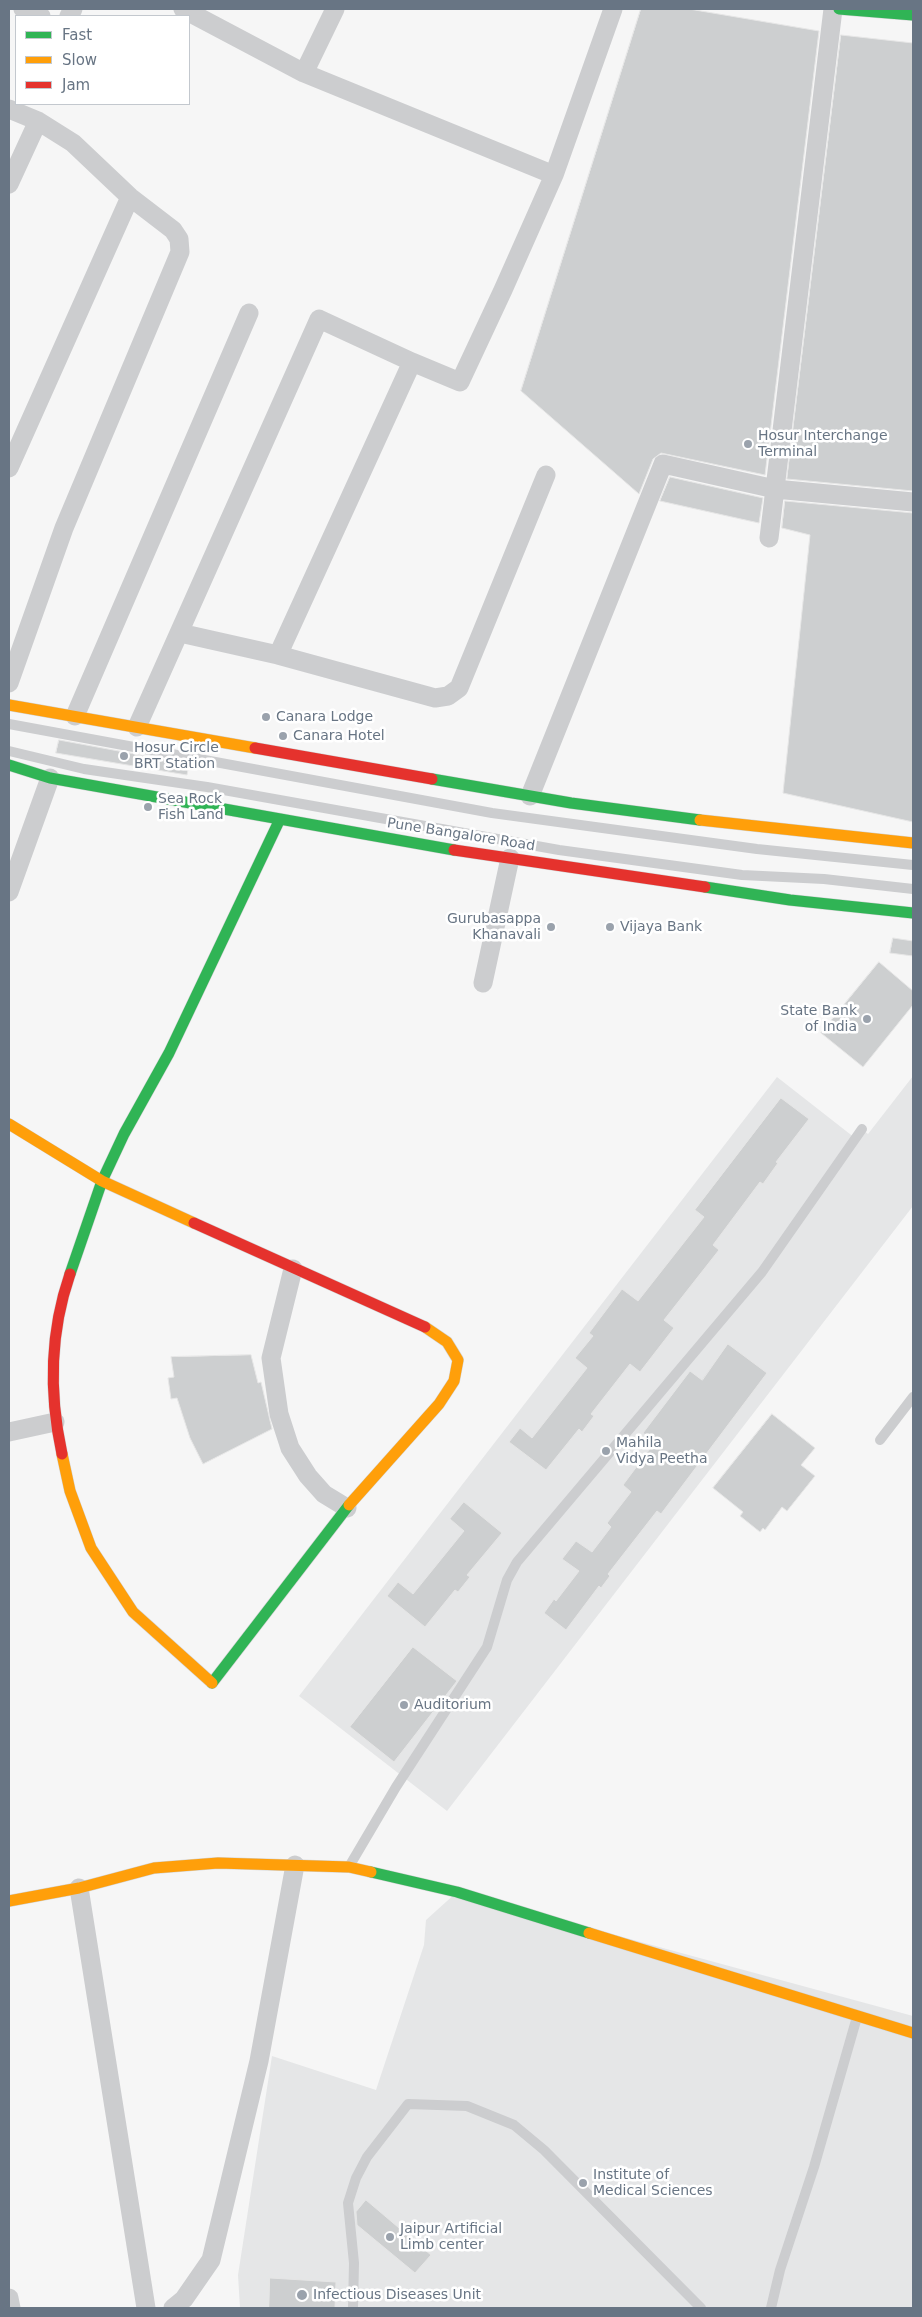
<!DOCTYPE html>
<html>
<head>
<meta charset="utf-8">
<style>
  body { margin:0 }
  #map { position:relative; width:922px; height:2317px; overflow:hidden; background:#f6f6f6; font-family:"DejaVu Sans",sans-serif }
  canvas { display:block }
  .frame { position:absolute; inset:0; border:10px solid #687584; pointer-events:none }
  .legend { position:absolute; left:15px; top:15px; width:175px; height:90px; box-sizing:border-box; background:#fff; border:1px solid #c3c8ce; margin:0; padding:6px 9px; list-style:none; font-size:15px; color:#687584 }
  .legend li { display:flex; align-items:center; gap:10px; height:25px }
  .legend b { width:25px; border:1px solid #c3c8ce }
</style>
</head>
<body>
<div id="map">
<canvas width="922" height="2317"></canvas>
<div class="frame"></div>
<ul class="legend">
<li><b style="height:6px;background:#30b455"></b>Fast</li>
<li><b style="height:6px;background:#ff9f0a"></b>Slow</li>
<li><b style="height:6px;background:#e5322d"></b>Jam</li>
</ul>
</div>
<script>
const c = document.querySelector('canvas').getContext('2d');
c.lineJoin = 'round';
function paint(path, color) { c.fillStyle = color; c.fill(path, 'evenodd'); }
function strokePath(path, color, width, dash) { c.strokeStyle = color; c.lineWidth = width; c.lineCap = dash ? 'butt' : 'round'; c.setLineDash(dash || []); c.stroke(path); }
function drawText(font, color, halo, rows, align = 'center') {
  c.font = font + ' "DejaVu Sans",sans-serif'; c.lineWidth = 5; c.setLineDash([]); c.textBaseline = 'middle'; c.strokeStyle = halo; c.fillStyle = color; for (const [text, x, y, turn = 0] of rows) {
    c.save(); c.translate(x, y); c.rotate((+turn || 0) * Math.PI / 180); c.textAlign = isNaN(turn) ? turn : align; if (halo) c.strokeText(text, 0, 0); c.fillText(text, 0, 0); c.restore();
  }
}
paint(new Path2D(`
  M913 1076V1206L447 1811 299 1696 777 1077 855 1138 862 1129 868 1134Z
  M457 1892 913 2016V2308H240L238 2275 272 2056 376 2090 424 1945 426 1920Z`), '#e5e6e7');
const building = new Path2D(`
  M641 9H689L819 31 765 475 661 453 653 459 639 494 521 391Z
  M841 35 913 43V491L787 479Z
  M670 477 763 498 759 523 660 501Z
  M785 501 913 513V822L783 793 810 535 782 528Z
  M59 740 189 764 187 775 56 753Z
  M893 938 913 941V956L890 953Z
  M879 962 913 991V1005L863 1067 821 1033Z
  M781 1098 809 1119 776 1162 778 1163 763 1184 760 1182 713 1245 719 1250 664 1320 674 1328 640 1372 630 1364 591 1414 594 1416 582 1432 579 1429 546 1470 509 1442 520 1428 532 1438 587 1368 575 1358 593 1336 589 1333 622 1289 638 1301 704 1217 695 1210Z
  M728 1344 767 1373 661 1514 657 1511 608 1574 610 1576 601 1588 599 1586 566 1630 544 1613 554 1599 556 1601 579 1571 562 1559 576 1541 592 1552 611 1527 607 1523 631 1492 623 1485 655 1442 643 1433 690 1371 702 1380Z
  M251 1355 258 1383 261 1382 272 1429 203 1464 190 1438 177 1398 171 1399 168 1378 174 1377 171 1357Z
  M772 1414 815 1448 801 1465 815 1476 787 1511 782 1507 765 1530 763 1528 760 1532 740 1516 743 1512 713 1488Z
  M464 1502 502 1533 467 1575 470 1577 458 1592 455 1590 425 1627 387 1596 398 1582 413 1594 464 1531 450 1519Z
  M413 1647 457 1681 394 1762 350 1727Z
  M366 2200 431 2255 415 2273 357 2225 356 2212Z
  M270 2278 336 2282 335 2308H269Z`);
paint(building, '#cdcfd0');
strokePath(building, '#e6e6e6', 1);
const fast = new Path2D(`
  M839 9 913 15
  M9 765 50 778 454 850
  M432 779 571 803 700 820
  M705 887 790 900 913 913
  M70 1274 102 1181 124 1134 169 1053 280 819
  M212 1683 349 1505
  M371 1872 457 1892 589 1933`);
const slow = new Path2D(`
  M9 705 255 748
  M700 820 913 843
  M9 1124 102 1181 194 1223
  M62 1454 70 1491 91 1548 133 1612 212 1683
  M349 1505 439 1404 454 1381 458 1360 447 1342 425 1327
  M9 1901 79 1888 154 1868 218 1863 349 1867 371 1872
  M589 1933 913 2033`);
const jam = new Path2D(`
  M255 748 432 779
  M454 850 705 887
  M194 1223 425 1327
  M62 1454C49 1394 50 1332 70 1274`);
strokePath(fast, '#d2d3d4', 12);
strokePath(slow, '#d2d3d4', 12);
strokePath(jam, '#d2d3d4', 12);
strokePath(new Path2D(`
  M9 724 492 813 757 849 913 865
  M9 751 84 769 207 787 559 850 742 875 824 879 913 889
  M880 1440 913 1397
  M350 1865 396 1787 487 1647 507 1580 517 1562 762 1272 862 1129
  M353 2308 354 2263 348 2203 356 2178 367 2157 408 2104 467 2106 514 2125 544 2150 701 2308
  M771 2308 780 2270 814 2167 857 2017`), '#cccdcf', 10);
strokePath(new Path2D(`
  M23 9 41 16
  M183 9 304 73 554 175
  M69 16 73 9
  M304 73 335 9
  M9 109 38 121 73 143 130 197 173 230 179 239 180 252 64 528 9 683
  M9 184 38 121
  M9 468 130 197
  M769 538 833 9
  M180 633 278 655 412 362 460 382 503 290 554 175 613 9
  M278 655 435 698 448 696 459 688 546 475
  M75 716 249 313
  M137 727 319 319 412 362
  M530 796 663 464 775 489 913 502
  M9 892 50 778
  M483 983 510 858
  M293 1269 271 1358 279 1414 290 1448 308 1476 324 1494 347 1508
  M9 1432 55 1422
  M79 1888 146 2308
  M9 2298 11 2308
  M173 2308 184 2299 211 2260 259 2061 295 1865`), '#cccdcf', 19);
strokePath(fast, '#30b455', 11);
strokePath(slow, '#ff9f0a', 11);
strokePath(jam, '#e5322d', 11);
for (const [x, y, r, color] of [
  [748,444,5,"#9aa2ac"],
  [266,717,5,"#9aa2ac"],
  [283,736,5,"#9aa2ac"],
  [124,756,5,"#9aa2ac"],
  [148,807,5,"#9aa2ac"],
  [551,927,5,"#9aa2ac"],
  [610,927,5,"#9aa2ac"],
  [867,1019,5,"#9aa2ac"],
  [606,1451,5,"#9aa2ac"],
  [404,1705,5,"#9aa2ac"],
  [583,2183,5,"#9aa2ac"],
  [390,2237,5,"#9aa2ac"],
  [302,2295,6,"#9aa2ac"]
]) { const dot = new Path2D(); dot.arc(x, y, r, 0, 2 * Math.PI); c.fillStyle = color; c.fill(dot); strokePath(dot, '#fff', 2); }
drawText('14px', '#687584', '#fff', [
  ["Hosur Interchange",758,436],
  ["Terminal",758,452],
  ["Canara Lodge",276,717],
  ["Canara Hotel",293,736],
  ["Hosur Circle",134,748],
  ["BRT Station",134,764],
  ["Sea Rock",158,799],
  ["Fish Land",158,815],
  ["Gurubasappa",541,919,"right"],
  ["Khanavali",541,935,"right"],
  ["Vijaya Bank",620,927],
  ["State Bank",857,1011,"right"],
  ["of India",857,1027,"right"],
  ["Mahila",616,1443],
  ["Vidya Peetha",616,1459],
  ["Auditorium",414,1705],
  ["Institute of",593,2175],
  ["Medical Sciences",593,2191],
  ["Jaipur Artificial",400,2229],
  ["Limb center",400,2245],
  ["Infectious Diseases Unit",313,2295]
], 'left');
drawText('14px', '#687584', '#fff', [
  ["Pune Bangalore Road",461,835,9]
]);
</script>
</body>
</html>
